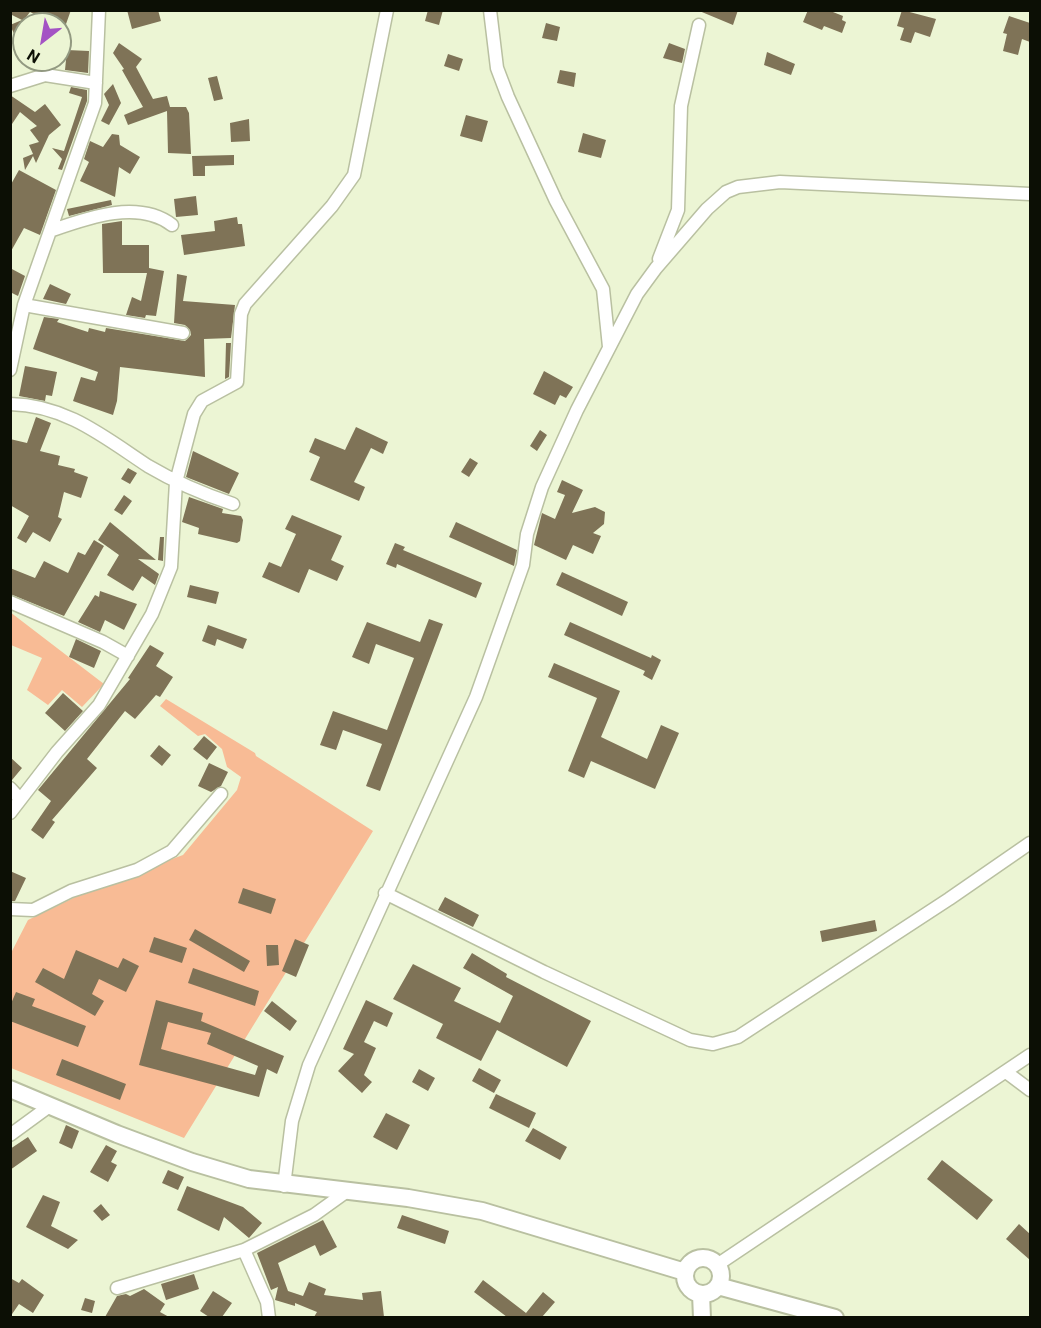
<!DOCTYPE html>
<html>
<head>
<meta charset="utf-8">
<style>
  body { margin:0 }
  #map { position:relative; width:1041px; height:1328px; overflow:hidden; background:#ecf5d4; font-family:Roboto,sans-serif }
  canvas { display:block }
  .frame { position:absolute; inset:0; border:12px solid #0c0f05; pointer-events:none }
  .north { position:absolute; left:12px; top:12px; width:60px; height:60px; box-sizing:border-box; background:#ecf5d4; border:2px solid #929981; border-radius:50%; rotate:211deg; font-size:16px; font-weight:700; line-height:24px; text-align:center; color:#0c0f05 }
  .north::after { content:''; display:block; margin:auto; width:21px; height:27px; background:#a453c4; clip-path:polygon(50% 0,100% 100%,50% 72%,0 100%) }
</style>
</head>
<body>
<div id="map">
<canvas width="1041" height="1328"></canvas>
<div class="frame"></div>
<div class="north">N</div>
</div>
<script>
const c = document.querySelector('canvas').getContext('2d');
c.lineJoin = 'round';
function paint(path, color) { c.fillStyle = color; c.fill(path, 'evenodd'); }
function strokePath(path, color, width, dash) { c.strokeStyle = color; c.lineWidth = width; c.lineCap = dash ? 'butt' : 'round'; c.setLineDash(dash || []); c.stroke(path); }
paint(new Path2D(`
  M10 612 104 684 82 707 62 690 48 705 27 690 42 658 11 645Z
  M166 699 255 753 256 756 373 831 184 1138 11 1068V953L28 920 96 887 183 855 237 790 241 777 227 767 222 749 205 734 198 736 160 706Z`), '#f8bb95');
paint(new Path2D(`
  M10 10H71L66 24H45L46 20 30 12 24 20V37L17 40 10 25 22 20 10 14Z
  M127 10H158L161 21 132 29Z
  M428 10H443L439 25 425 21Z
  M697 10H738L733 25Z
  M808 10H828L843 16 842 20 846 22 842 33 824 26 822 30 803 22Z
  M902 10 936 19 930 37 915 32 911 43 900 40 904 28 897 26Z
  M1009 16 1030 23V42L1022 39 1018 55 1003 51 1007 34 1003 33Z
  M546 23 560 27 557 41 542 38Z
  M119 43 142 59 136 67 153 99 167 96 170 107H186L189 113 191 154 168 153 167 111 128 125 124 115 143 107 122 70 124 69 113 53Z
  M669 43 685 49 682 63 663 58Z
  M67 50 89 51 88 73 65 70Z
  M767 52 795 64 791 75 764 65Z
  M448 54 463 59 459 71 444 66Z
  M560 70 576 73 574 87 557 83Z
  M217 76 223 99 214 101 208 78Z
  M113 84 121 103 109 125 101 121 109 105 104 94Z
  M71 87 87 90V101L62 170 58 169 62 159 52 148 64 151 82 97 69 93Z
  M10 95 35 112 45 104 61 125 49 135 36 163 33 156 25 170 23 158 33 154 29 145 39 142 30 130 37 126 20 112 10 127Z
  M466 115 488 121 482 142 460 136Z
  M249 119 250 141 231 142 230 123Z
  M583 133 606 140 601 158 578 152Z
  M112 134 119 135 120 145 140 157 130 174 119 167 115 197 80 181 89 162 84 159 90 141 103 147Z
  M234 155V165L205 166V176H193L192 156Z
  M19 170 56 190 40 235 24 228 10 253V186Z
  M196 196 198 215 176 217 174 199Z
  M111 200 112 205 69 216 67 209Z
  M237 217 238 224H242L245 246 184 255 181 235 215 231 214 221Z
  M122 221V245H149V268L164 271 156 316 146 315 145 318 126 315 132 297 141 301 147 273H103L102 224Z
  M10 268 25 276 18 296 10 292Z
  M177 274 187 276 183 301 235 305 231 338 204 339 205 377 120 367 117 401 113 415 73 401 81 377 95 381 98 372 33 349 44 317 59 319 57 322 88 332 89 328 105 332 106 328 185 341 191 335 190 330 185 325 174 323Z
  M50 284 71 294 66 304 43 299Z
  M226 343H231L229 377 225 379Z
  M25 366 57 372 52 396 46 395 45 401 19 396Z
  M544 371 573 387 566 398 560 395 555 405 533 394Z
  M36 417 51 423 40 451 60 456 58 465 75 469 74 472 88 477 81 498 64 492 58 517 62 519 50 542 33 532 26 543 17 538 29 516 10 505V439L27 443Z
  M356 427 388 442 383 454 371 448 354 482 365 487 359 501 310 480 320 457 309 452 315 438 345 450Z
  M540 430 547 435 537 451 530 446Z
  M193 451 239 473 229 494 186 477Z
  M470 458 478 463 469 477 461 472Z
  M128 468 137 473 130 484 121 479Z
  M562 480 583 490 572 513 595 507 605 512 604 524 593 533 601 536 593 554 573 545 566 560 534 545 542 513 555 519 565 495 557 492Z
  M124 495 132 501 122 515 114 510Z
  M189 497 223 509 222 513 241 516 243 520 240 541 237 543 198 534 199 528 182 522Z
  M292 515 342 536 331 560 344 566 337 581 309 569 299 593 262 577 269 562 281 567 296 534 285 529Z
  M110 522 156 560 138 559 159 574 155 585 142 576 133 591 107 575 119 555 98 540Z
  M456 522 517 550 514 566 449 537Z
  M160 537H164L163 561 158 560Z
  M94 540 104 546 64 616 10 594V568L35 578 44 561 68 573 78 552 85 555Z
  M395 543 405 547 403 550 482 583 476 598 397 564 396 568 386 564Z
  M562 572 628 602 622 616 556 585Z
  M190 585 219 592 216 604 187 597Z
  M100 591 137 604 124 630 105 620 100 632 78 622 95 595 99 597Z
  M429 619 443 624 380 791 366 786 382 744 343 730 336 750 320 745 333 711 387 730 414 658 376 644 369 664 352 657 367 622 420 642Z
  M570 622 651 658 652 655 661 660 652 680 643 675 645 671 564 635Z
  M208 625 247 639 243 649 217 639 215 646 202 641Z
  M76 639 101 651 94 668 69 657Z
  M150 645 164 653 156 666 173 677 160 697 156 695 135 719 125 711 87 759 97 768 52 820 55 822 43 839 31 830 51 801 38 790 130 679 128 678Z
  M554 663 620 691 601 737 647 759 661 725 679 733 655 789 591 761 584 778 568 771 597 698 548 677Z
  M63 693 83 711 65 731 45 713Z
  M204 736 217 747 207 760 193 749Z
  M159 745 171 755 162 766 150 756Z
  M10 757 22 768 12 780H10Z
  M209 763 228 772 221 786 211 792 198 786Z
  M10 871 26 878 15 901H10Z
  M243 888 276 899 271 914 238 903Z
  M445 897 479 915 473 927 438 910Z
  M875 920 877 931 822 942 820 931Z
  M195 929 250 961 244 972 189 940Z
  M154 937 187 948 182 963 149 952Z
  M295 939 309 945 296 977 282 971Z
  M266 945H278L279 965 267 966Z
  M76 950 118 968 123 958 139 966 126 992 99 979 92 994 104 1001 95 1016 35 982 43 968 64 979Z
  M472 953 507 974 506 977 591 1021 567 1067 497 1030 481 1061 436 1038 443 1024 393 999 413 964 461 988 454 1001 500 1023 513 996 463 968Z
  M193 968 259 991 255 1006 188 983Z
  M16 992 35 999 32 1006 86 1026 78 1047 10 1021V1006Z
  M156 1000 203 1013 201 1021 284 1056 277 1074 267 1069 259 1097 139 1065ZM168 1022 211 1033 207 1044 258 1066 255 1075 161 1049Z
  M366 1000 393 1013 387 1027 374 1021 364 1042 376 1048 364 1075 372 1082 362 1093 338 1071 354 1054 343 1049Z
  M272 1001 297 1021 290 1031 264 1011Z
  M62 1059 126 1084 120 1100 56 1075Z
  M479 1068 501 1080 494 1093 472 1081Z
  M419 1069 435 1078 428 1091 412 1082Z
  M496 1094 536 1113 529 1128 489 1108Z
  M386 1113 410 1125 397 1150 373 1137Z
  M66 1125 79 1131 72 1149 59 1143Z
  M533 1128 567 1147 560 1160 525 1141Z
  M28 1137 37 1151 10 1170V1149Z
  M106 1145 117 1151 111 1162 117 1165 108 1182 90 1172Z
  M942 1160 993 1200 977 1220 927 1179Z
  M168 1170 184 1177 178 1190 162 1183Z
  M187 1186 243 1207 262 1223 249 1238 224 1217 219 1231 177 1210Z
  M43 1195 60 1202 51 1226 78 1240 68 1249 26 1227Z
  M101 1204 110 1215 102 1221 93 1211Z
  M402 1215 449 1231 445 1244 397 1228Z
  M323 1220 337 1247 320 1256 315 1245 278 1263 288 1291 303 1296 309 1282 326 1289 324 1295 363 1300 362 1293 381 1291 384 1317H314L317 1312 295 1303V1306L275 1300 278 1287 271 1290 257 1253Z
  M1019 1224 1030 1234V1260L1006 1239Z
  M194 1274 199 1289 166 1300 161 1284Z
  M10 1278 19 1283 22 1279 44 1295 33 1313 19 1304 10 1317Z
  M483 1280 526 1313 543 1292 555 1302 542 1317H507L474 1292Z
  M144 1289 165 1304 160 1312 169 1317H105L117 1296 126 1294 130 1296Z
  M213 1291 232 1303 222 1317H209L200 1311Z
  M85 1298 95 1301 92 1313 81 1310Z`), '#7f7357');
const street = new Path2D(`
  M490 10 497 68 508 97 556 201 603 289 609 347
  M10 86 45 75 96 83
  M50 231C87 218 138 199 172 225
  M659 259 678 210 681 106 699 25
  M24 305 183 333
  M10 370 24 305 95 103 99 10
  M10 404C66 405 104 437 148 466 175 482 203 494 233 504
  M10 602 103 642 128 656
  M10 788 20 799
  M10 813 57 752 99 705 152 614 171 567 176 482 194 414 202 401 237 382 241 314 245 304 332 206 354 175 387 10
  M385 893 544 972 690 1040 713 1044 738 1037 949 899 1030 843
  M10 909 33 910 71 891 137 870 172 851 221 794
  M1006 1072 1030 1090
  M10 1135 51 1105
  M284 1186 292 1121 309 1065 476 697 523 565 527 534 542 487 577 410 637 294 656 268 707 209 726 192 738 187 780 182 1030 194
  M244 1250 267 1302 269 1318
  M717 1265 1030 1055
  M117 1288 244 1250 314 1215 346 1192`);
const secondary = new Path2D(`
  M10 1089 117 1134 192 1162 249 1179 408 1198 482 1211 685 1272
  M685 1276a18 18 0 1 1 36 0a18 18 0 1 1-36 0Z
  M718 1286 835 1318
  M701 1294 702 1318`);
strokePath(street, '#b9c0a1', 15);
strokePath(secondary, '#b9c0a1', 20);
strokePath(street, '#fff', 12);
strokePath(secondary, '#fff', 16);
</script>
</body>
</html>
